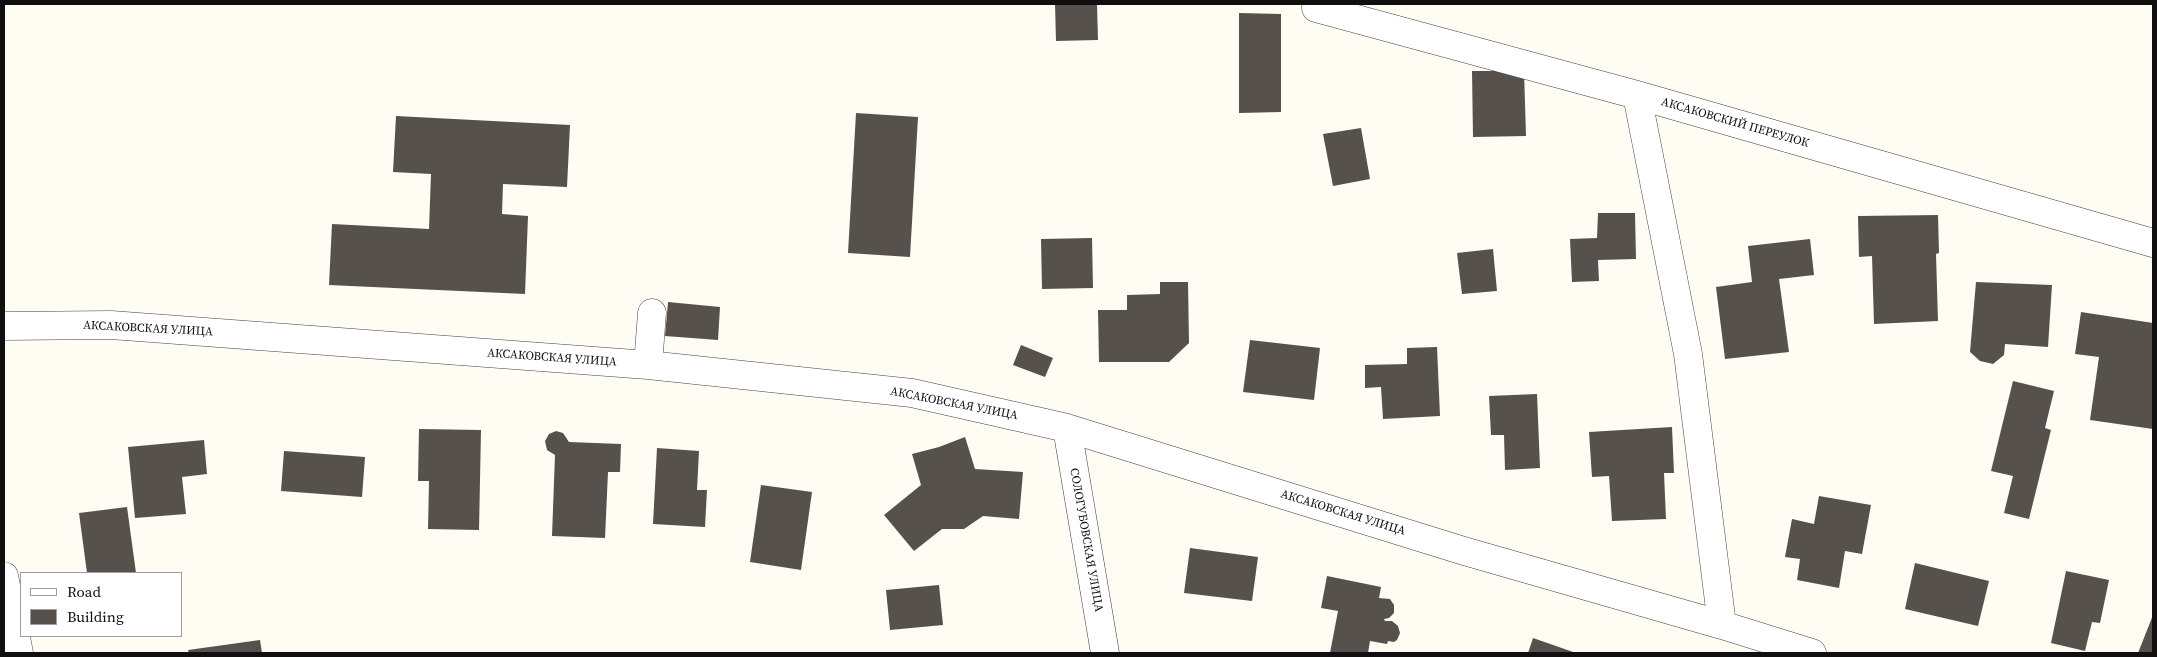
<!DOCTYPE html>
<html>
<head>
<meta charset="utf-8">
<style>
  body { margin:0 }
  #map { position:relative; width:2157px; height:657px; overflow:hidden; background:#fefcf3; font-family:"Source Serif 4",serif }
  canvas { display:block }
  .frame { position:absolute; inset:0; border:5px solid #0f0f0f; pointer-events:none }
  .legend { position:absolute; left:20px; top:572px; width:162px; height:65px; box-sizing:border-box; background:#fff; border:1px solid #9f9f9f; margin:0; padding:6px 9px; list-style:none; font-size:15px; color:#0f0f0f }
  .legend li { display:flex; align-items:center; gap:10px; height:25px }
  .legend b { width:25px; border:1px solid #9f9f9f }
</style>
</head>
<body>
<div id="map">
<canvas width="2157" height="657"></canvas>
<div class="frame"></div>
<ul class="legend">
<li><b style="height:6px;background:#fff"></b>Road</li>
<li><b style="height:14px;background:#57514d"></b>Building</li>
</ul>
</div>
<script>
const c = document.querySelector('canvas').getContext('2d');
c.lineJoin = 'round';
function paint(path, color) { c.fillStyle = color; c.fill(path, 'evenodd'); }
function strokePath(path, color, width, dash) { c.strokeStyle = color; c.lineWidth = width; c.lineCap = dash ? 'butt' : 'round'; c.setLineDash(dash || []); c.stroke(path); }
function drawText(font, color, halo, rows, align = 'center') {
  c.font = font + ' "Source Serif 4",serif'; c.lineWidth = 5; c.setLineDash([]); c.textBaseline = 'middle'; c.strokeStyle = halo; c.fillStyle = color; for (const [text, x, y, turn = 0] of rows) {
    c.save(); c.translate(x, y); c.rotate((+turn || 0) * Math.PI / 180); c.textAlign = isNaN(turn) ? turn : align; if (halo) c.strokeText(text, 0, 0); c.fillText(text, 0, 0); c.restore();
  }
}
paint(new Path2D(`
  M1055 4H1097L1098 40 1056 41Z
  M1239 13 1281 14V112L1239 113Z
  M1472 71H1524L1526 136 1473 137Z
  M856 113 918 117 910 257 848 253Z
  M396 116 570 125 567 187 503 184 502 214 528 216 525 294 329 285 332 224 429 229 431 174 393 172Z
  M1361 128 1370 179 1333 186 1323 134Z
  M1598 213H1635L1636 259 1598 260 1599 281 1572 282 1570 239 1597 238Z
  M1938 215 1939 253 1936 254 1938 321 1874 324 1872 256 1859 257 1858 216Z
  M1092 238 1093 288 1042 289 1041 239Z
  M1810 239 1814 275 1779 279 1789 352 1725 359 1716 287 1752 282 1748 246Z
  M1493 249 1497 291 1462 294 1457 253Z
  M1160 282H1188L1189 343 1169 362H1099L1098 310H1127V295L1160 294Z
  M1976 282 2052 285 2048 347 2005 344 2004 355 1993 364 1980 361 1970 352Z
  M668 302 720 307 718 340 665 336Z
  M2081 312 2153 323V429L2090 420 2099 357 2075 354Z
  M1250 340 1320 348 1314 400 1243 392Z
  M1021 345 1053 358 1045 377 1013 365Z
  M1437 347 1440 416 1383 419 1381 387 1365 388V365L1407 364V348Z
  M2013 381 2054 391 2045 428 2051 430 2029 519 2004 513 2013 476 1991 471Z
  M1537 394 1540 468 1505 470 1504 435H1491L1489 396Z
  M1672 427 1674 473H1664L1666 519 1612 521 1609 476 1592 477 1589 432Z
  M419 429 481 430 479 530 428 529 429 481H418Z
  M556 431 563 433 569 442 621 444 620 472H608L605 538 552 536 555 455 547 450 545 441 549 434Z
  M965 437 975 469 1023 472 1019 519 983 516 964 529H942L914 551 884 515 921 485 912 454 939 447Z
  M204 440 207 474 182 477 186 514 135 518 128 447Z
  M657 448 699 451 697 490H707L705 527 653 524Z
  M284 451 365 457 362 497 281 491Z
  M761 485 812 492 801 570 750 562Z
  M1819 496 1871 505 1862 554 1845 551 1839 588 1797 580 1800 559 1785 557 1792 519 1814 524Z
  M127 507 136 573H87L79 513Z
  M1190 548 1258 557 1252 601 1184 593Z
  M1915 563 1989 581 1978 626 1905 609Z
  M2066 571 2109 580 2100 623 2092 622 2085 651 2051 643Z
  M1327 576 1381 587 1379 598 1390 599 1394 605V613L1389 618 1384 619 1385 621H1392L1398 626 1400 633 1397 640 1394 642 1388 641 1387 644 1370 641 1368 653H1330L1338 611 1321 608Z
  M939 585 943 625 890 630 886 590Z
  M2153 615V653H2138Z
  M1533 638 1576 653H1528Z
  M260 640 262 653H189L188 650Z`), '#57514d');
const minor = new Path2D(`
  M1316 8 1637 95 2153 243
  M1637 95 1688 354 1722 625
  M4 326 111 325 648 365 912 393 1067 428 1464 551 1722 625 1812 653
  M648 365 652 313
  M1067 428 1105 653
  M4 576 19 653`);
strokePath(minor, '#424242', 29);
strokePath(minor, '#fff', 28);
drawText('12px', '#0f0f0f', '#fff', [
  ["АКСАКОВСКИЙ ПЕРЕУЛОК",1735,123,16],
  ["АКСАКОВСКАЯ УЛИЦА",148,329,3],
  ["АКСАКОВСКАЯ УЛИЦА",552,358,4],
  ["АКСАКОВСКАЯ УЛИЦА",954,404,11],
  ["АКСАКОВСКАЯ УЛИЦА",1343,513,17],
  ["СОЛОГУБОВСКАЯ УЛИЦА",1086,540,80]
]);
</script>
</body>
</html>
